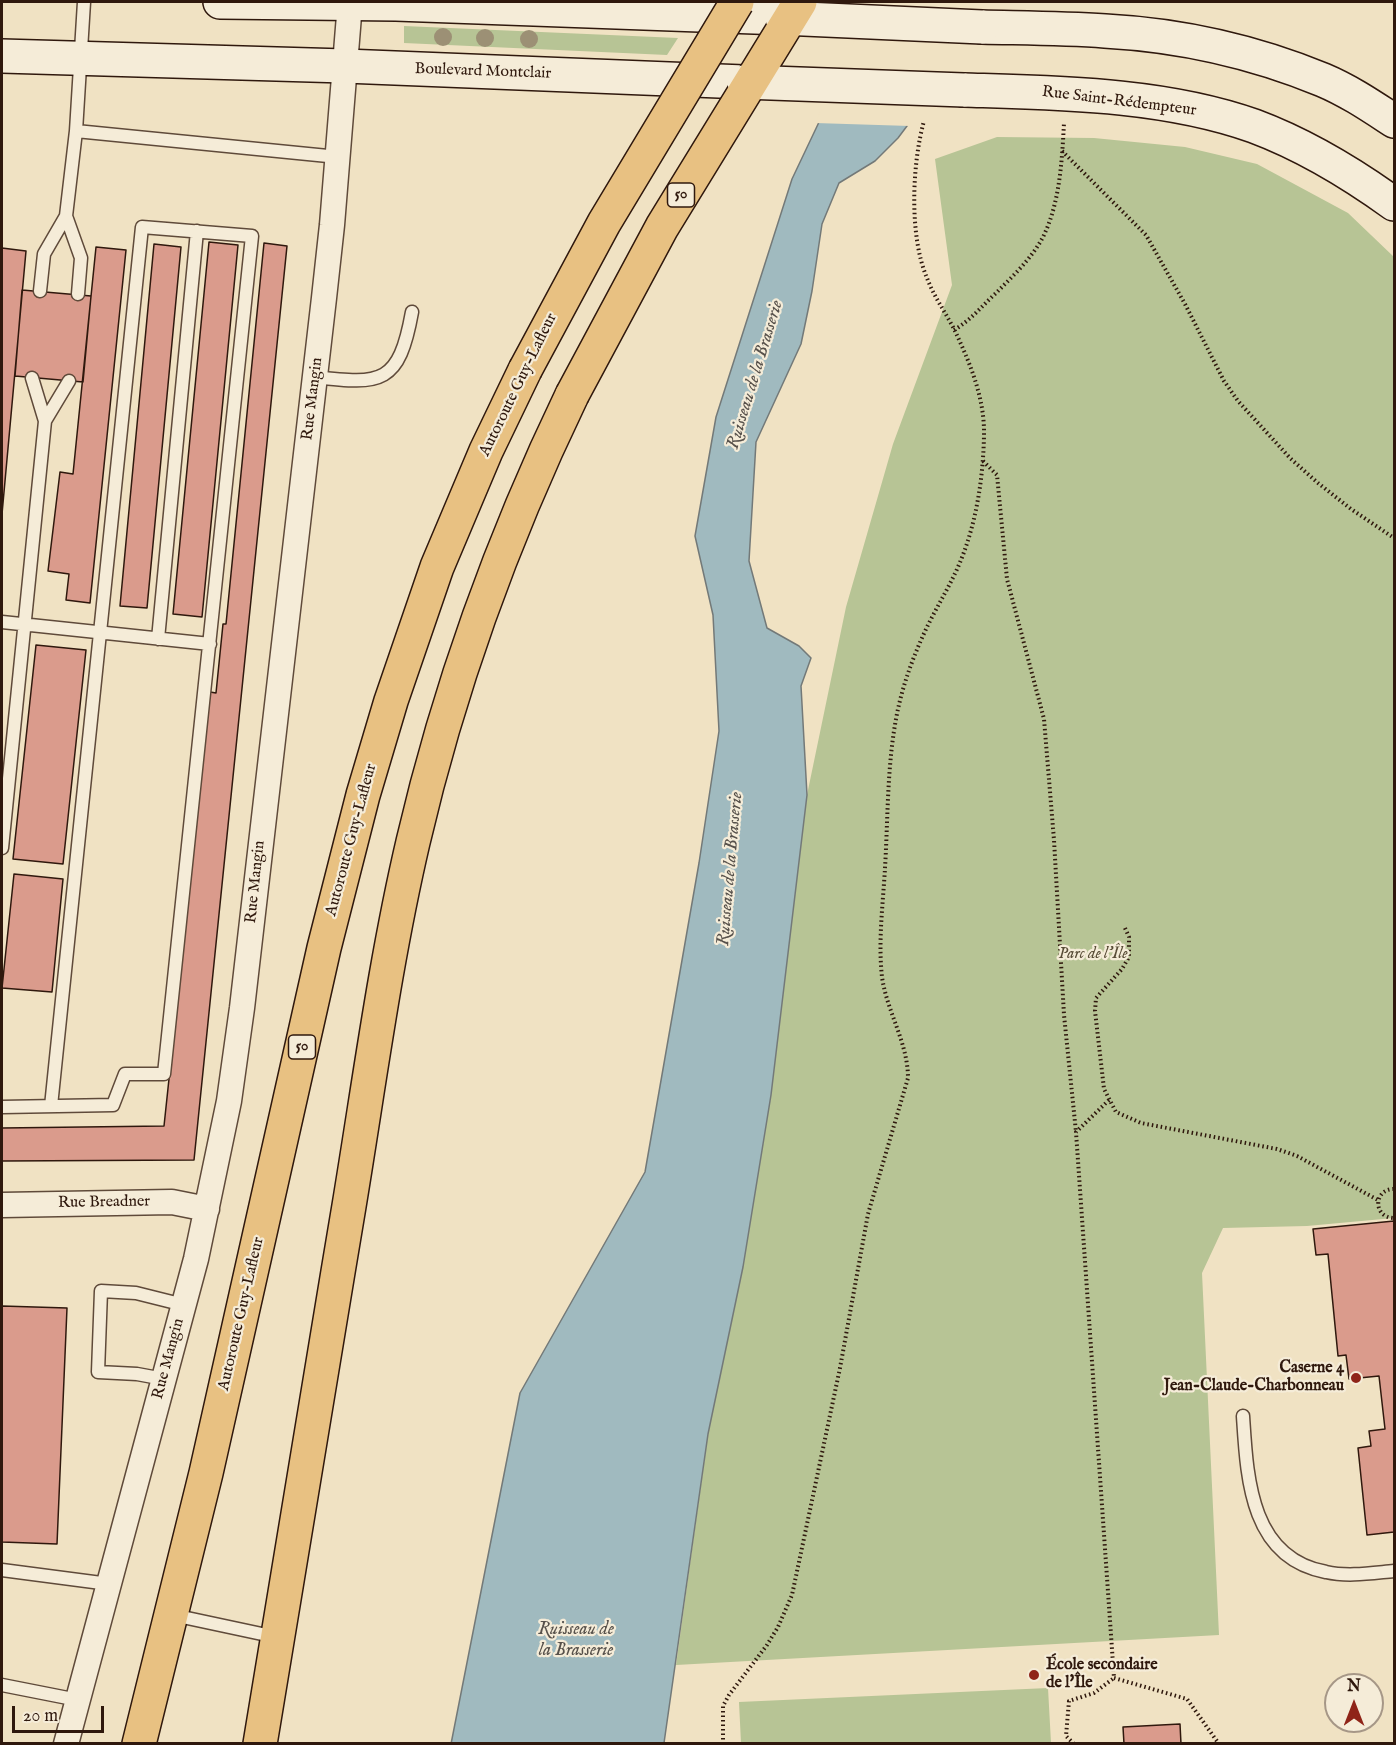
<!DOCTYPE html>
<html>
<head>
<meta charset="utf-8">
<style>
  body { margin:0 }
  #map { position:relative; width:1396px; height:1745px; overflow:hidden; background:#f0e2c3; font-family:"IM FELL English",serif }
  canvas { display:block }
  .frame { position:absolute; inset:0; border:3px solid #2f180d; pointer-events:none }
  .north { position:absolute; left:1324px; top:1673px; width:60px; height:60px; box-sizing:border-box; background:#f5ecd8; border:2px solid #a69787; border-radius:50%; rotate:0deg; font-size:16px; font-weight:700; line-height:24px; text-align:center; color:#2f180d }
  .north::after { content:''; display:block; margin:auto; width:21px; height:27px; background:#8f2418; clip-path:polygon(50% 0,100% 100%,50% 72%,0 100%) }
  .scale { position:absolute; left:12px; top:1706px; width:92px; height:27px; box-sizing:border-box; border:3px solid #2f180d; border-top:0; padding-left:8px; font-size:18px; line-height:21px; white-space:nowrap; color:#2f180d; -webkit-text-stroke:4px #f5ecd8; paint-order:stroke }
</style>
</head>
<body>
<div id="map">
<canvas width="1396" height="1745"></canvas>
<div class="frame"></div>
<div class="north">N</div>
<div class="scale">20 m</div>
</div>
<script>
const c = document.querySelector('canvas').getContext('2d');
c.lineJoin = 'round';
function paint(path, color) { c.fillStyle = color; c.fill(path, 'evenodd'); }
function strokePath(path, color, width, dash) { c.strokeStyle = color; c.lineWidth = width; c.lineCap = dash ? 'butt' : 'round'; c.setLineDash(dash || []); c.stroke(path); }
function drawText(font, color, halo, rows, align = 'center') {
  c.font = font + ' "IM FELL English",serif'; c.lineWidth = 4.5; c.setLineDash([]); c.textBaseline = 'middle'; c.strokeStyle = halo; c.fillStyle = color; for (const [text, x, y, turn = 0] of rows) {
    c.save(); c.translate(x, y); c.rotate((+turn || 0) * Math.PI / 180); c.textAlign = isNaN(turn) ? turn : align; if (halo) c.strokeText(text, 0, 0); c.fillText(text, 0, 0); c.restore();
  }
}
paint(new Path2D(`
  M404 26 678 38 667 55 404 43Z
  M997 137 1094 138 1185 147 1257 164 1348 213 1394 257V1218L1307 1226 1223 1228 1202 1273 1219 1635 676 1665 708 1434 743 1267 771 1095 807 795 846 607 893 444 952 285 935 159Z
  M1048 1688 1051 1743H741L739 1702Z`), '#b7c495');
const water = new Path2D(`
  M876 2H941L907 126 898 138 875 161 839 183 822 224 812 291 801 344 756 442 749 561 767 628 799 646 811 658 801 686 807 795 771 1095 743 1267 708 1434 664 1743 451 1744 520 1393 645 1172 699 863 719 731 713 615 695 536 716 417 792 179Z`);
paint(water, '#a0babf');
strokePath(water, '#737978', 1.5);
paint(new Path2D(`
  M873 2H944L910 126 815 123Z`), '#f0e2c3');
const building = new Path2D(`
  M209 242 238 245 202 617 173 614Z
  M264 243 287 246 194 1160 2 1161V1128L164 1126 210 692 216 693 223 624H226Z
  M154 244 181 247 147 608 120 606Z
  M96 247 126 250 90 603 66 600 69 574 48 571 60 472 73 474Z
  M2 248 26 251 2 514Z
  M22 290 91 296 83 382 15 376Z
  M36 645 86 650 63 864 13 859Z
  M14 874 63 879 52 992 2 988Z
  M1394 1221V1532L1367 1535 1358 1448 1371 1446 1369 1431 1385 1429 1379 1376 1349 1379 1346 1355 1338 1356 1328 1254 1316 1255 1313 1229Z
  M2 1306 67 1308 57 1544 2 1542Z
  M1180 1724 1181 1744H1124L1123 1727Z`);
paint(building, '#da9b8c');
strokePath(building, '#2f180d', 1.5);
const service = new Path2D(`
  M76 131 338 157
  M66 216 81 258 78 294
  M40 291 44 254 66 216 76 131 84 2
  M315 377C382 385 399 384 412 312
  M32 378 45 421 69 381
  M2 622 210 644
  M158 639 197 231
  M2 848 45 421
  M2 1107 113 1105 125 1074H164L252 236 142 227 51 1106
  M164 1379 137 1374 98 1372 101 1291 136 1293 184 1305
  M1243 1416C1247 1478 1250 1558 1326 1572 1348 1577 1372 1573 1394 1571
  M2 1570 109 1584
  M173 1615 276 1637
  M2 1685 78 1700`);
const minor = new Path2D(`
  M2 1205 172 1202 207 1209
  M66 1744 196 1259 229 1101 242 1008 324 298 332 225 350 3`);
const secondary = new Path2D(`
  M220 2 396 4 782 18
  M982 27C1023 28 1064 28 1105 31 1179 35 1255 52 1323 80 1349 91 1371 106 1394 121
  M2 56 345 66 744 82
  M964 90C1060 93 1164 94 1254 126 1305 145 1351 173 1394 204`);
const motorway = new Path2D(`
  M139 1744 206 1473 324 948 363 795 391 701 437 567 486 451 525 370
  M260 1744C290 1564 319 1385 349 1206 369 1085 385 962 413 842 449 687 503 538 572 395`);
strokePath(service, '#5f4a3a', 15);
strokePath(minor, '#5f4a3a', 27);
strokePath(secondary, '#2f180d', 36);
strokePath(motorway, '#2f180d', 36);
strokePath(new Path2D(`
  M1062 151 1146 235 1185 304 1224 381 1238 401 1290 458 1318 483 1351 509 1394 538
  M954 330C971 320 982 306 996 293 1013 276 1032 258 1043 237 1060 203 1062 160 1064 123
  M983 461 997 475 1007 579 1044 719 1054 840 1064 1015 1076 1132
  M1125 928 1129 937V957L1122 969 1096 998 1095 1011 1104 1089 1116 1112 1141 1123 1277 1149 1297 1156 1378 1200
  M1109 1100 1076 1132 1114 1678
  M1394 1189C1373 1189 1373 1218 1394 1218
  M1114 1678 1187 1699 1219 1744
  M723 1744V1706L729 1695 767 1645 778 1627 792 1595 840 1368 868 1214 908 1078C908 1043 887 1012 882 977 878 941 883 904 885 868 888 818 887 768 896 719 902 686 914 654 928 625 938 605 949 587 958 567 976 526 983 480 984 436 985 399 970 363 955 331 946 313 934 297 927 278 909 236 912 164 924 121
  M1074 1744 1066 1736 1069 1701 1094 1693 1114 1678`), '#2f180d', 4, [1.5, 3]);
strokePath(service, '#f5ecd8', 12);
strokePath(minor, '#f5ecd8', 24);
strokePath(secondary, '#f5ecd8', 33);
strokePath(motorway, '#e8c182', 33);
const secondaryBridge = new Path2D(`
  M782 18 982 27
  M744 82 964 90`);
const motorwayBridge = new Path2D(`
  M525 370 604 223 737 2
  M572 395 662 227 800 2`);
strokePath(secondaryBridge, '#2f180d', 36, []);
strokePath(motorwayBridge, '#2f180d', 36, []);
strokePath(secondaryBridge, '#f5ecd8', 33);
strokePath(motorwayBridge, '#e8c182', 33);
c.fillStyle = '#9c9075';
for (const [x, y] of [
  [443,37],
  [485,38],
  [529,39]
]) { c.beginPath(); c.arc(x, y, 9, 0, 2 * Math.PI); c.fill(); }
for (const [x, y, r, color] of [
  [1356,1378,6,"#8f2418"],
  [1034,1675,6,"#8f2418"]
]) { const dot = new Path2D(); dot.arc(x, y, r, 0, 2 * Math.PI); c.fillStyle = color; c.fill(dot); strokePath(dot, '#f5ecd8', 2); }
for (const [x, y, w] of [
  [681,195,27],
  [302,1047,27]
]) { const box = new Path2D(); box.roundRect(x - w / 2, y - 12, w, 24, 4.5); c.fillStyle = '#f5ecd8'; c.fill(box); strokePath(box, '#2f180d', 1.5); }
drawText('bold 15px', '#2f180d', null, [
  ["50",681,195],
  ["50",302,1047]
]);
drawText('16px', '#2f180d', '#f5ecd8', [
  ["Boulevard Montclair",483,72,2],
  ["Rue Saint-Rédempteur",1119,102,7],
  ["Autoroute Guy-Lafleur",519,385,-64],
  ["Rue Mangin",313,399,-83],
  ["Autoroute Guy-Lafleur",352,840,-75],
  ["Rue Mangin",256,882,-84],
  ["Rue Breadner",104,1203,-1],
  ["Autoroute Guy-Lafleur",242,1314,-77],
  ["Rue Mangin",169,1359,-75]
]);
drawText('italic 16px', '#584c36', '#f5ecd8', [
  ["Parc de l'Île",1093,955]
]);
drawText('bold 16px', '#2f180d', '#f5ecd8', [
  ["Caserne 4",1344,1369],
  ["Jean-Claude-Charbonneau",1344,1387],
  ["École secondaire",1046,1666,"left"],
  ["de l'Île",1046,1684,"left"]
], 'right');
drawText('italic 18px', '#57514b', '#f5ecd8', [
  ["Ruisseau de la Brasserie",756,375,-73],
  ["Ruisseau de la Brasserie",731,869,-85],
  ["Ruisseau de",576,1630],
  ["la Brasserie",576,1651]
]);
</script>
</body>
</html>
